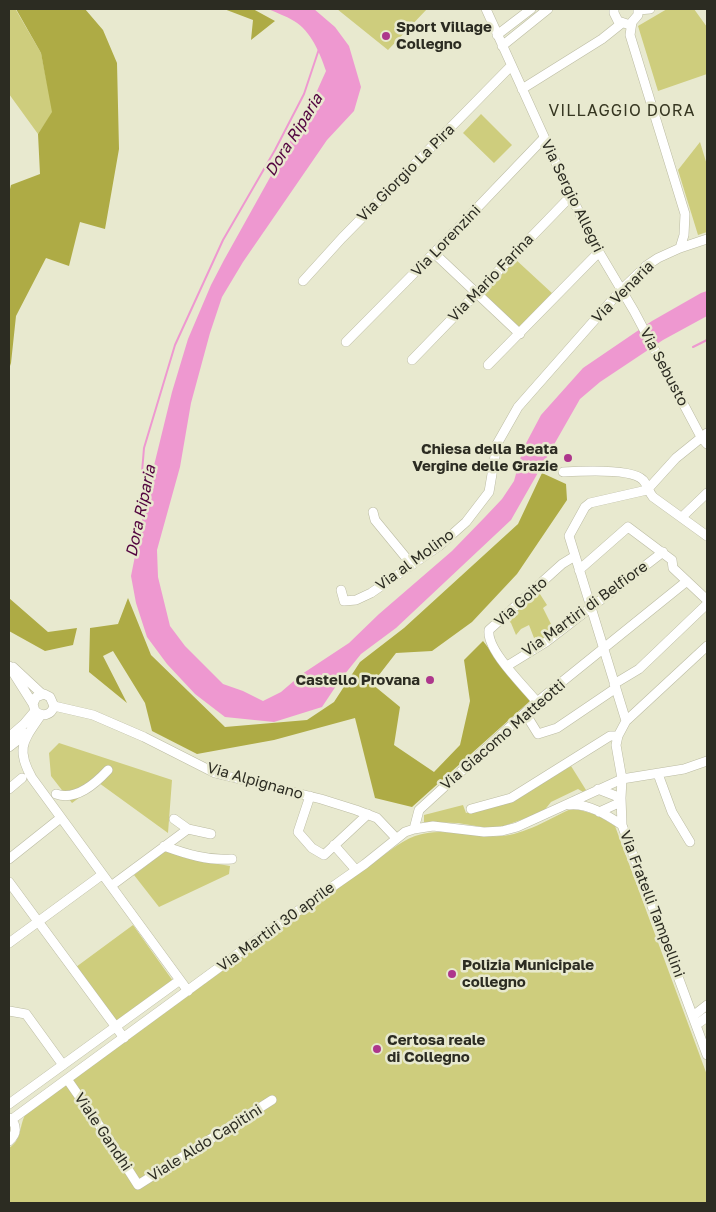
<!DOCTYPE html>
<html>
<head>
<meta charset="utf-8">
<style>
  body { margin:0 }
  #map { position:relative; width:716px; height:1212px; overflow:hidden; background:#e8e9cf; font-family:"Golos Text",sans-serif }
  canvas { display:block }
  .frame { position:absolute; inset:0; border:10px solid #2c2c22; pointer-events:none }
</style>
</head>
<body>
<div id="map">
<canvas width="716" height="1212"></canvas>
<div class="frame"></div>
</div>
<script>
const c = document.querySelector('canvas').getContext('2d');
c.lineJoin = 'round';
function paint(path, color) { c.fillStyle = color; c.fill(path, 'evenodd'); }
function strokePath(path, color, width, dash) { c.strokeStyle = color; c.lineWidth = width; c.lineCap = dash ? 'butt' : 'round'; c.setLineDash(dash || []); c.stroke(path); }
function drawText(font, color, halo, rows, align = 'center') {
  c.font = font + ' "Golos Text",sans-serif'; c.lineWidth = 5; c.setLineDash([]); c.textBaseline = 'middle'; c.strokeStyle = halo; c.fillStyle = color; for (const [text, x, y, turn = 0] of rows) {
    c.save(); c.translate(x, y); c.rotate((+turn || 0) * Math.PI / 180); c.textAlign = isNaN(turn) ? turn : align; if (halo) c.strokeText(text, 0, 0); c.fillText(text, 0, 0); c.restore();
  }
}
paint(new Path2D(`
  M9 9 16 10 41 53 53 112 38 134 9 94Z
  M337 9H427L388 50Z
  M667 9H694L707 27V74L658 91 638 26Z
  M481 114 512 145 494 163 463 133Z
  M700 142 707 165V232L698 235 678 170Z
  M514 258 553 294 520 329 481 292Z
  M538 591 547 605 543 608 551 624 548 626 552 634 539 643 536 637 534 638 529 625 521 629 516 635 511 623 506 618Z
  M59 743 172 780 168 833 99 783 72 803 51 776 49 753Z
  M571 766 586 790 583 792 578 789 551 802 543 812 501 827H482L458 823 424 822V815L463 805 466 813 508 803Z
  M573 808 597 815 615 826 707 1075V1203H9V1148C22 1140 19 1127 25 1115L211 979 392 849C399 844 407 839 415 836 442 826 473 838 500 836 525 835 550 818 573 808Z
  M165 851 189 859 230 866 229 874 159 907 134 875Z
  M133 925 173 981 116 1022 76 967Z`), '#cecd7d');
paint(new Path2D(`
  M16 9H85L103 30 117 63 119 149 105 229 80 222 69 266 46 258 16 316 11 363 9 369V193L11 185 40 174 38 134 52 112 41 53Z
  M224 9H253L275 21 251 40 253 20Z
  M542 473 566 484 567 500 517 574 472 622 432 651 396 653 372 684 400 707 394 745 434 772 460 745 470 701 464 660 483 641 530 701 412 807 375 798 355 718 274 740 197 754 152 731 145 703 113 651 103 656 127 703 89 672 90 628 118 624 128 598 151 655 225 727 307 720 334 702 360 662 404 628 518 524Z
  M9 598 48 632 77 628 73 645 45 651 9 631Z`), '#aeab45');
paint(new Path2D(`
  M268 9H314L335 27 349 46 361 87 354 111 327 140 243 262 222 297 210 333 191 403 180 467 157 550 158 577 170 626 185 646 223 684 243 691 263 701 281 692 302 674 349 643 379 614 452 551 485 517 502 499 514 481 523 449 541 415 583 368 652 321 701 293 707 291V316L663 340 600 382 580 399 511 520 396 628 361 654 340 680 322 707 274 722 225 717 195 694 167 664 147 637 136 603 131 576 149 486 172 392 188 339 211 285 224 260 312 102 326 71C320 53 311 31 294 21 286 16 277 13 268 9Z`), '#ee98d0');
strokePath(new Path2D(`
  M693 347 707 340
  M151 479 142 472 144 448 175 345 223 240 275 150 304 94 319 49`), '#ee98d0', 2);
const minor = new Path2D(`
  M486 9 571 196 599 252 634 311 701 437 707 444
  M614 9V13L618 21 627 24
  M638 9V15L632 22 630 35 685 214 684 235 680 248
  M638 10 650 9
  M497 35 531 9
  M502 46 548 9
  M522 89 602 39 622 23
  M434 253 520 334
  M303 281 342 238 511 66
  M346 342 434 253 544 138
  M412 360 571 196
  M488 365 599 252
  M563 472C580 471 632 468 643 480 647 484 648 491 653 497L707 536
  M647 490 676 458 707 433
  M373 512 375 520 412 565
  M682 517 707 493
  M579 570 628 527 672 560 673 568 707 600
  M341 590 344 601 356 600 371 593 439 546 466 522 489 492 497 444 518 407 621 290 646 266 658 258 680 248 707 239
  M707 646 626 721 618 736 616 745 622 779 621 798 622 825 707 1055
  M9 666 33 704 35 711C42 717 51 716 54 706L50 697 44 694 36 697 33 704
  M507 666 546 642 663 552
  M13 667 42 694
  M614 684 639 669 707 604
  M537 702C525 687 486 650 489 630L562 564 575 556
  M54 706 93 715 144 737 215 773 321 799 356 810 377 818 396 838
  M525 713 538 734 557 728 616 688
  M41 715C24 740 15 748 32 778L188 991
  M626 721 569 536 585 507 590 503 647 490
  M9 737 24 724 35 711
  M9 747 27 733
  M658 774 672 812 690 842
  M9 789 22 778
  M598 789 621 798
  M56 794C76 801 95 784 108 770
  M310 796 298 832 312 848 324 855 368 814
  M569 805C588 803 607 815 622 825
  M471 809 511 798 610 736H618
  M599 812 621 802
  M174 819 188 829
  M414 829 419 810 537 702 687 581
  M334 845 356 870
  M164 846C186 854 208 861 232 859
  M9 859 58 820
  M9 882 124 1038
  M111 886 188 829 211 834
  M9 943 99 877
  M9 1011 26 1014 63 1065
  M693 1016 707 1005
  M696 1025 707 1017
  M67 1079 108 1138 138 1185 272 1100
  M9 1104 180 980
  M9 1118C18 1125 17 1134 9 1141
  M11 1120 262 936 365 864 405 832 414 829 433 826 484 832 502 831 517 827 622 779 684 769 707 761`);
strokePath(minor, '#bbbba2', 10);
strokePath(minor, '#fff', 9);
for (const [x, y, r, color] of [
  [386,36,5,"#ad368c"],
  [568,458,5,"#ad368c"],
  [430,680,5,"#ad368c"],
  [452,974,5,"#ad368c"],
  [377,1049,5,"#ad368c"]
]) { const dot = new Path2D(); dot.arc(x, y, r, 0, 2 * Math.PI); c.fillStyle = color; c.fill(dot); strokePath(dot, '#e8e9cf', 2); }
drawText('bold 15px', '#2c2c22', '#e8e9cf', [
  ["Sport Village",396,27],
  ["Collegno",396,44],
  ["Chiesa della Beata",558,449,"right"],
  ["Vergine delle Grazie",558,466,"right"],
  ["Castello Provana",420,680,"right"],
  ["Polizia Municipale",462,965],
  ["collegno",462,982],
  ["Certosa reale",387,1040],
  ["di Collegno",387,1057]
], 'left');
drawText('15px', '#2c2c22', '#e8e9cf', [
  ["Via Giorgio La Pira",406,173,-45],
  ["Via Sergio Allegri",572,196,64],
  ["Via Lorenzini",446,241,-46],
  ["Via Mario Farina",491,278,-46],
  ["Via Venaria",623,292,-45],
  ["Via Sebusto",664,367,62],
  ["Via al Molino",415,560,-36],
  ["Via Goito",521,602,-42],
  ["Via Martiri di Belfiore",585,609,-36],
  ["Via Giacomo Matteotti",503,735,-41],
  ["Via Alpignano",255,781,16],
  ["Via Fratelli Tampellini",652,904,69],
  ["Via Martiri 30 aprile",276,927,-36],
  ["Viale Gandhi",103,1132,56],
  ["Viale Aldo Capitini",205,1143,-32]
]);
c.letterSpacing = '1px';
drawText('16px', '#363621', '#e8e9cf', [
  ["VILLAGGIO DORA",622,111]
]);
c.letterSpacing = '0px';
drawText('italic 16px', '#52043f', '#e8e9cf', [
  ["Dora Riparia",294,135,-58],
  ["Dora Riparia",141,511,-78]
]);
</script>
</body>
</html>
